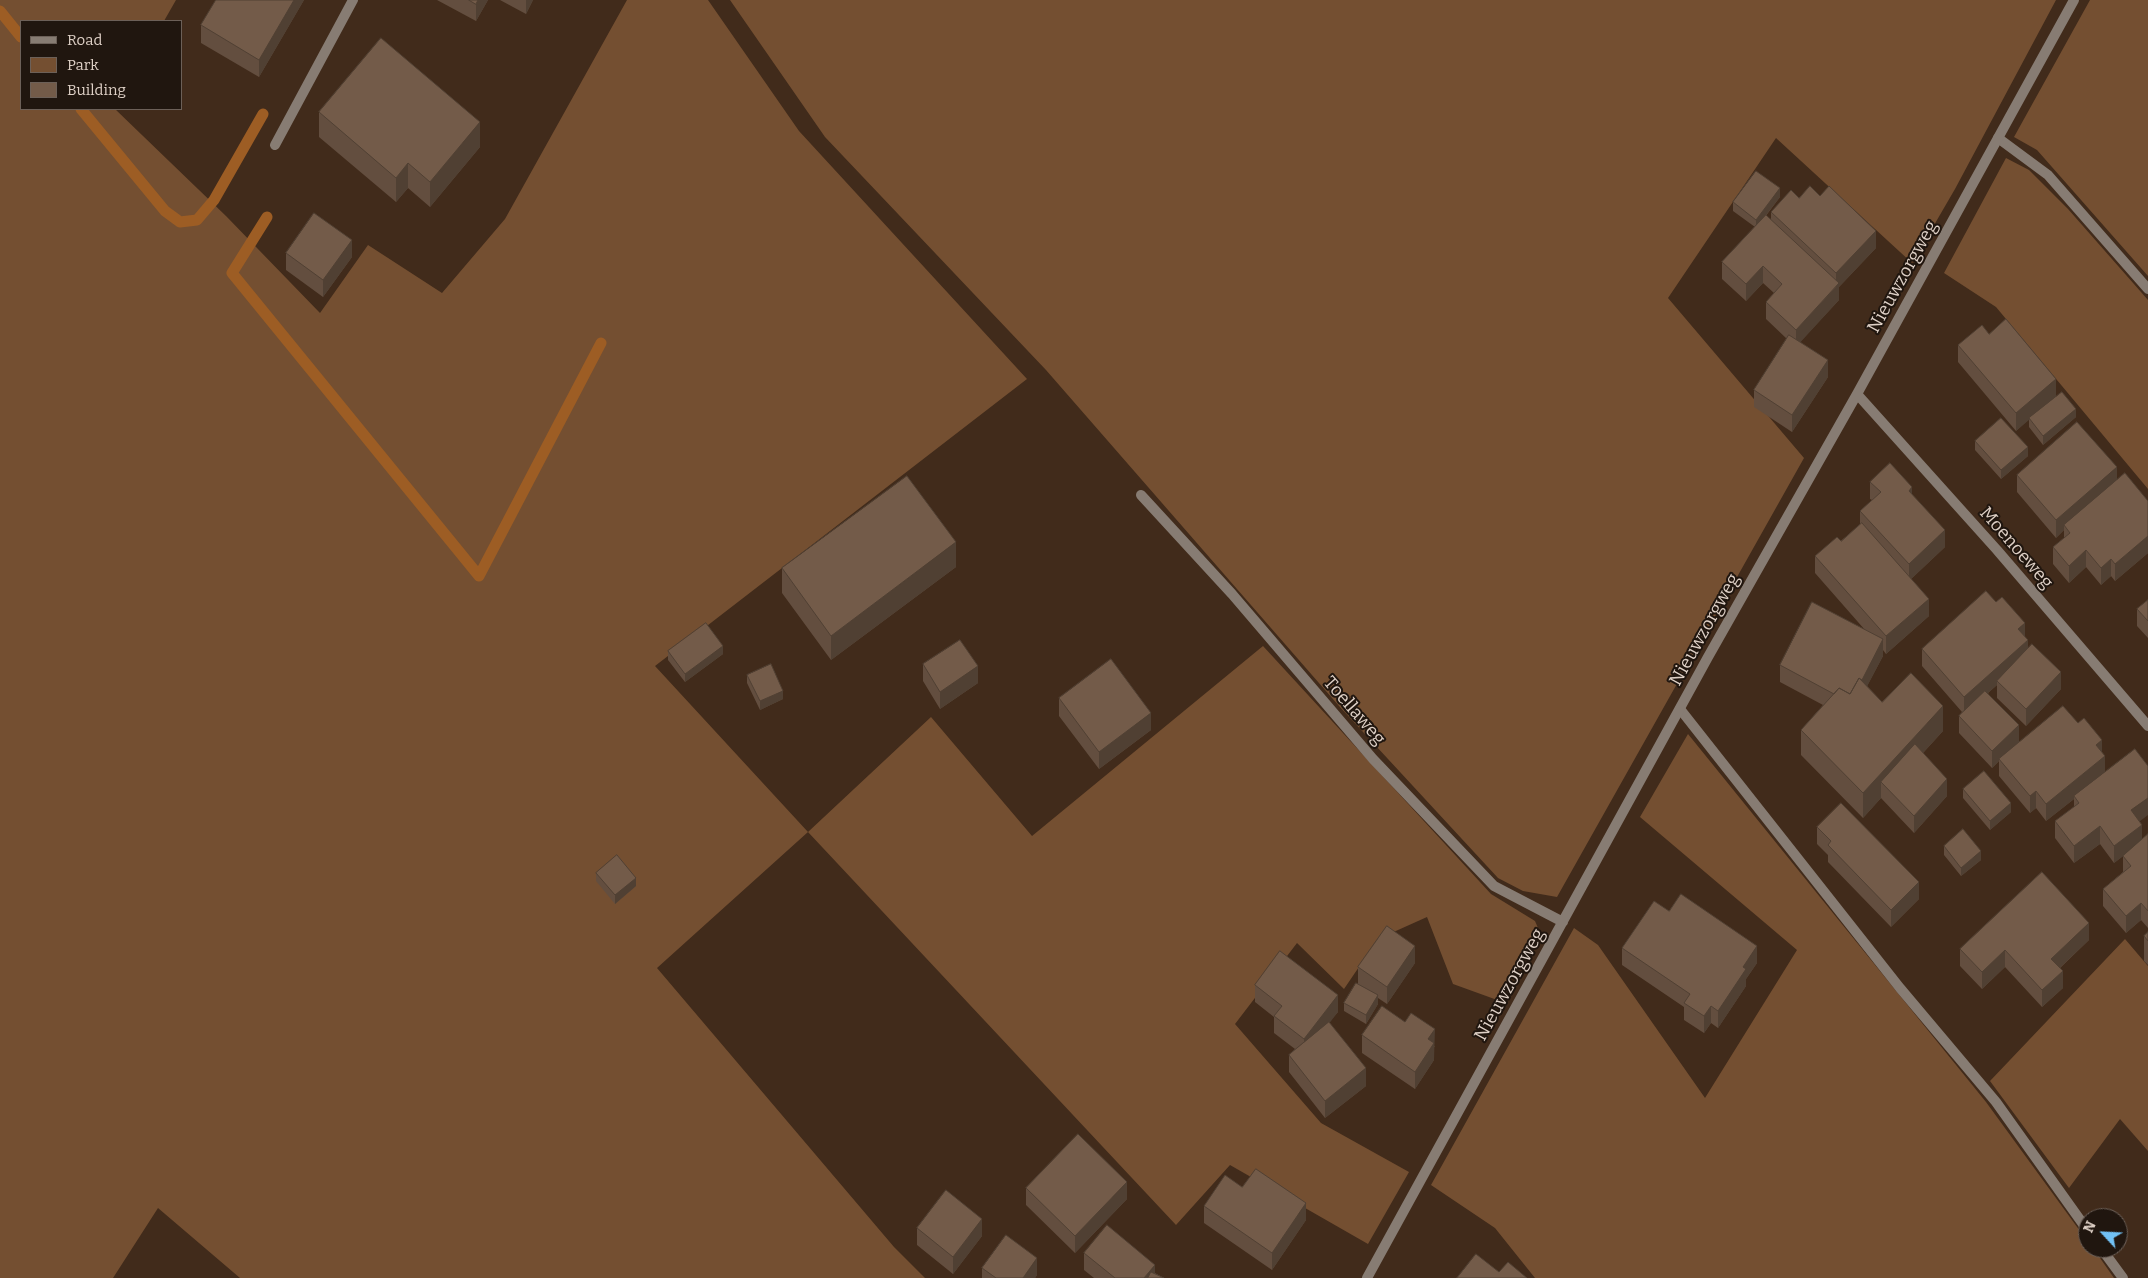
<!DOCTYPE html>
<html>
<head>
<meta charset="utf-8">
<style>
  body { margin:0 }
  #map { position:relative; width:2148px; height:1278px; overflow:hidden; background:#412b1b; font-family:Bitter,serif }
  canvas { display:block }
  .legend { position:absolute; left:20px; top:20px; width:162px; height:90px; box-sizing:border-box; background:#20160f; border:1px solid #6c6058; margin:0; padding:6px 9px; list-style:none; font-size:15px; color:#ded0c6 }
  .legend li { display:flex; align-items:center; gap:10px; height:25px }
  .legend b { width:25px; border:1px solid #6c6058 }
  .north { position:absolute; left:2078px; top:1208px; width:50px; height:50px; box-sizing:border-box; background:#20160f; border:1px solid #6c6058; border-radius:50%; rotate:295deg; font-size:14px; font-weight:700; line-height:20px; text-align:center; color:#ded0c6 }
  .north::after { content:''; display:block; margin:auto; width:18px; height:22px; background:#71c1f5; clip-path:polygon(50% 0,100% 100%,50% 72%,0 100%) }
</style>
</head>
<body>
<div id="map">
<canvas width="2148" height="1278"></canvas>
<ul class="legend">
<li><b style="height:6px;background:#877c73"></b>Road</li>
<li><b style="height:14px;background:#744f31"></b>Park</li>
<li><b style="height:14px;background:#735b49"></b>Building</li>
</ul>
<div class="north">N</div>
</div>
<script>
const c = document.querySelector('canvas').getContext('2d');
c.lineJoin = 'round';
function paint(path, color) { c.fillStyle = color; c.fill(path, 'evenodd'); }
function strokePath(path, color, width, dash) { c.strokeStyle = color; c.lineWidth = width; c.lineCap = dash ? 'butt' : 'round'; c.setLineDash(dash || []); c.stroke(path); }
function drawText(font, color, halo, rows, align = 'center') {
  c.font = font + ' Bitter,serif'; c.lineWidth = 4; c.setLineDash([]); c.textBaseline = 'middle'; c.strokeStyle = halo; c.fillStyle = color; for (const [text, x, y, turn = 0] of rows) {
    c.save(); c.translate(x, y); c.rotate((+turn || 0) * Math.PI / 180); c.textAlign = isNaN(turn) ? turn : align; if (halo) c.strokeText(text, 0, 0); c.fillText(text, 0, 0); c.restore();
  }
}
paint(new Path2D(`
  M0 0H176L164 21H21V109H115L226 216 320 313 368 245 442 293 505 219 627 0H708L799 131 1027 379 655 666 808 832 931 717 1032 836 1263 646 1491 894 1535 921 1538 928 1500 1001 1453 984 1427 917 1378 939 1344 989 1297 943 1235 1024 1321 1123 1409 1172 1368 1244 1230 1165 1176 1225 808 832 657 968 894 1247 925 1278H240L158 1208 113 1278H0Z
  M730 0H2056L1955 189 1912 263 1776 138 1668 298 1804 458 1557 897 1523 891 1498 878 1339 706 1046 370 825 137Z
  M2090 0H2148V276L2037 150 2014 137Z
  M2006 158 2029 170 2068 209 2148 300V489L1996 307 1944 273Z
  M1688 734 1986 1102 2088 1242V1248H2093L2114 1278H1535L1495 1228 1431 1185 1574 928 1598 945 1705 1098 1797 950 1640 817Z
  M2125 939 2148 966V1151L2120 1119 2069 1188 1990 1081Z`), '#744f31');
strokePath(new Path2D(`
  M0 11 21 37
  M81 109 165 211 180 222 197 220 214 200 263 114
  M267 217 232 273 479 576 601 343`), '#9d5d24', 11);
strokePath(new Path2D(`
  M1998 138 2048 175 2148 289
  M1680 709 1900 988 1996 1102 2088 1231
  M2101 1248 2123 1278`), '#877c73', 10);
strokePath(new Path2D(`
  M275 145 353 0
  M1857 394 1997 550 2148 726
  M1141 495 1232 594 1373 759 1494 886 1563 922
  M1367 1278 1708 657 1857 394 2074 0`), '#877c73', 10);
paint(new Path2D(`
  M216 0H304L259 77 201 43V25Z
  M437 0H488L476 21Z
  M500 0H533L526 14Z
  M319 112 480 147 430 207 408 188 396 202 319 137Z
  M1820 196 1876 248 1839 287V300L1800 342 1828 377 1792 432 1754 407V390L1787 339 1766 319V302L1774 293 1763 283 1746 301 1722 279V262L1755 227 1733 211V202L1780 197 1765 217 1771 219V212L1799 198Z
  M286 253 352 257 323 297 286 270Z
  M1989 334 2056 397 2076 417 2043 445 2029 427V419L2016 431 1958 362V345Z
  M1975 441 2028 456 2001 479 1975 450Z
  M2017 475 2117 480 2148 501V553L2115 581 2111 576 2101 585 2086 567 2069 583 2053 564V547L2064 538V530L2056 538 2017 492Z
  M1870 482 1912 495 1945 547 1911 579 1929 616 1886 654 1883 650V656L1867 686 1882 702 1943 731 1923 753 1947 796 1914 833 1881 798 1863 818 1801 755V730L1823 705 1780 682V665L1865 630 1815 573V556L1841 541 1860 524V511L1872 500 1870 499Z
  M956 567 831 660 782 593V568Z
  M2148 600V638L2137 626V609Z
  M2025 637 2028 648 2061 689 2026 726 1997 698V685L1988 693 2019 742 2102 752 2105 772 2140 821 2142 840 2148 834V928L2141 920 2126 933 2103 906V889L2123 872V856L2114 863 2100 844 2074 863 2055 838V821L2074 808V799L2046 821 2036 808 2030 813 1999 776V761L1992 768 1959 733V716L1962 712 1922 666V649Z
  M668 651 723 654 685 682 668 660Z
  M923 664 978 683 940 709 923 681Z
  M747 675 783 699 760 710 747 683Z
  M1059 698 1151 730 1099 769 1059 716Z
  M1963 789 2011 812 1990 830 1963 798Z
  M1817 827 1919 899 1891 927 1828 862V855L1817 844Z
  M1944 846 1981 860 1961 876 1944 855Z
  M596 873 636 886 615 904 596 881Z
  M1669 911 1757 963 1746 979V986L1718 1028 1711 1023 1704 1033 1684 1020V1007L1622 965V948Z
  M2148 932V965L2144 961V936Z
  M2089 940 2060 968 2063 988 2042 1007 2005 967 1982 989 1960 966V949Z
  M1415 963 1387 1004 1378 998V1004L1366 1024 1344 1011V1003L1358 984V967Z
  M1255 985 1338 1012 1329 1022 1366 1086 1325 1118 1289 1072V1055L1295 1049 1274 1033V1017L1255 1002Z
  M1362 1035 1435 1046 1434 1047V1060L1415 1089 1362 1053Z
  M1242 1187 1306 1220 1272 1270 1204 1223V1206Z
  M1026 1188 1127 1199 1075 1253 1026 1205Z
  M917 1228 982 1236 953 1274 917 1245Z
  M1084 1253 1155 1273 1164 1278H1094L1084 1270Z
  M982 1268 1037 1275 1035 1278H982Z`), '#634e3f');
paint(new Path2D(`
  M294 0H304L259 77V60Z
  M478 0H488L476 21V4Z
  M526 0H533L526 14Z
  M480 122V147L430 207V182Z
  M408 163V188L396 202V178Z
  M1780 188V197L1756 228V220Z
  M1876 231V248L1839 287V300L1796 347V330L1836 287V273Z
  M352 240V257L323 297V280Z
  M1763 266V283L1746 301V284Z
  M1828 360V377L1792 432V415Z
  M2056 379V397L2016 431V413Z
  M2076 409V417L2043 445V436Z
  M2028 447V456L2001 479V470Z
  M2117 467V484L2064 525V530L2056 538V520Z
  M1912 487V504L1909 491Z
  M1945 530V547L1909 581V564Z
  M2148 536V553L2115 581V564Z
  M956 542V567L831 660V636Z
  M2086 550V567L2069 583V566Z
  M2111 559V576L2101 585V568Z
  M1929 599V616L1886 654V636Z
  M2025 623V640L2018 629Z
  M1883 639V656L1850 719V702Z
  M2028 640V657L1997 681V685L1964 714V697Z
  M723 646V654L685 682V674Z
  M978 666V683L940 709V692Z
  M2061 672V689L2026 726V709Z
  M783 691V699L760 710V701Z
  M1943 706V731L1889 790 1881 782V798L1863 818V793Z
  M1151 713V730L1099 769V752Z
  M2019 725V742L1999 759V761L1992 768V751Z
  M2102 740V757L2096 745Z
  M2105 756V773L2074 796V799L2046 821V804Z
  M1947 779V796L1914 833V816Z
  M2036 791V808L2030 813V796Z
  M2148 798V815L2131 828V810Z
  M2011 803V812L1990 830V821Z
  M2142 825V842L2114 863V846Z
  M2100 826V844L2074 863V846Z
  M1981 851V860L1961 876V868Z
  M636 878V886L615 904V895Z
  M1919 882V899L1891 927V910Z
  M2141 903V920L2126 933V916Z
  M2089 923V940L2051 976V959Z
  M1415 946V963L1387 1004V987Z
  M1757 946V963L1746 979V986L1718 1028V1011L1743 967Z
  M2005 950V967L1982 989V972Z
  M2063 971V988L2042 1007V990Z
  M1338 995V1012L1304 1056V1039Z
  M1378 995V1004L1366 1024V1015Z
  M1711 1006V1023L1704 1033V1016Z
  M1435 1029 1434 1060 1415 1089V1072L1428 1039Z
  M1366 1068V1086L1325 1118V1101Z
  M1127 1182V1199L1075 1253V1236Z
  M1306 1203V1220L1272 1270V1253Z
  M982 1219V1236L953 1274V1257Z
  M1037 1258V1275L1035 1278H1023Z
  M1155 1265V1278H1144Z`), '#504033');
const building = new Path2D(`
  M216 0H294L259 60 201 25Z
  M469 0H478L476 4Z
  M381 38 480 122 430 182 408 163 396 178 319 112Z
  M1756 171 1780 188 1756 220 1733 202Z
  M1810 186 1820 196 1829 186 1876 231 1836 273 1771 212 1791 190 1799 198Z
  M314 213 352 240 323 280 286 253Z
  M1766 215 1839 283 1796 330 1766 302 1782 284 1763 266 1746 284 1722 262Z
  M2006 319 2056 379 2016 413 1958 345 1982 325 1989 334Z
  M1789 335 1828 360 1792 415 1754 390Z
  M2062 392 2076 409 2043 436 2029 418Z
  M2001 418 2028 447 2001 470 1975 441Z
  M2077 422 2117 467 2056 520 2017 475Z
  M1890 463 1912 487 1909 491 1945 530 1909 564 1860 511 1881 492 1870 482Z
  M2125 473 2148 501V536L2115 564 2111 559 2101 568 2086 550 2069 566 2053 547 2070 533 2064 525Z
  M907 476 956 542 831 636 782 568Z
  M1862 523 1929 599 1886 636 1815 556 1837 537 1841 541Z
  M1986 591 1996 602 2002 597 2025 623 2018 629 2028 640 1964 697 1922 649Z
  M2148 600V621L2137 609Z
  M1812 602 1883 639 1862 680 1859 678 1850 694 1839 688 1834 694 1780 665Z
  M706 623 723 646 685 674 668 651Z
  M960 640 978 666 940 692 923 664Z
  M2032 644 2061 672 2026 709 1997 681Z
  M1111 659 1151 713 1099 752 1059 698Z
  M771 664 783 691 760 701 747 675Z
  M1911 673 1943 706 1863 793 1801 730 1839 688 1850 694 1859 678 1882 702Z
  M1985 691 2019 725 1992 751 1959 716Z
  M2063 706 2078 723 2084 718 2102 740 2096 745 2105 756 2046 804 2036 791 2030 796 1999 759Z
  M1915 744 1947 779 1914 816 1881 782Z
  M2135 749 2148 766V798L2131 810 2142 825 2114 846 2100 826 2074 846 2055 821 2079 803 2074 796Z
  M1984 771 2011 803 1990 821 1963 789Z
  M1841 803 1919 882 1891 910 1828 845 1831 841 1817 827Z
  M1963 829 1981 851 1961 868 1944 846Z
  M2148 834V911L2141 903 2126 916 2103 889 2131 866 2123 856Z
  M617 855 636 878 615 895 596 873Z
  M2042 872 2089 923 2051 959 2063 971 2042 990 2005 950 1982 972 1960 949Z
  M1681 894 1757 946 1743 967 1746 969 1718 1011 1711 1006 1704 1016 1684 1003 1690 994 1622 948 1654 901 1669 911Z
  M1387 926 1415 946 1387 987 1358 967Z
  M2148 932V941L2144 936Z
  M1280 951 1338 995 1304 1039 1274 1016 1282 1006 1255 985Z
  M1356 983 1378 995 1366 1015 1344 1003Z
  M1382 1006 1405 1022 1411 1013 1435 1029 1428 1039 1434 1043 1415 1072 1362 1035Z
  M1329 1022 1366 1068 1325 1101 1289 1055Z
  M1078 1134 1127 1182 1075 1236 1026 1188Z
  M1256 1169 1306 1203 1272 1253 1204 1206 1225 1175 1242 1187Z
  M946 1190 982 1219 953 1257 917 1228Z
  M1107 1225 1155 1265 1144 1278H1115L1084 1253Z
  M1006 1235 1037 1258 1023 1278H996L982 1268Z
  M1476 1254 1499 1272 1508 1262 1527 1278H1457Z
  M1151 1272 1164 1278H1148Z`);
paint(building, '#735b49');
strokePath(building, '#504033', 1);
drawText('18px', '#ded0c6', '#20160f', [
  ["Nieuwzorgweg",1903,277,-61],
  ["Moenoeweg",2016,548,49],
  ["Nieuwzorgweg",1705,630,-61],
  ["Toellaweg",1354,711,49],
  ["Nieuwzorgweg",1510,985,-61]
]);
</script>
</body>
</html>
